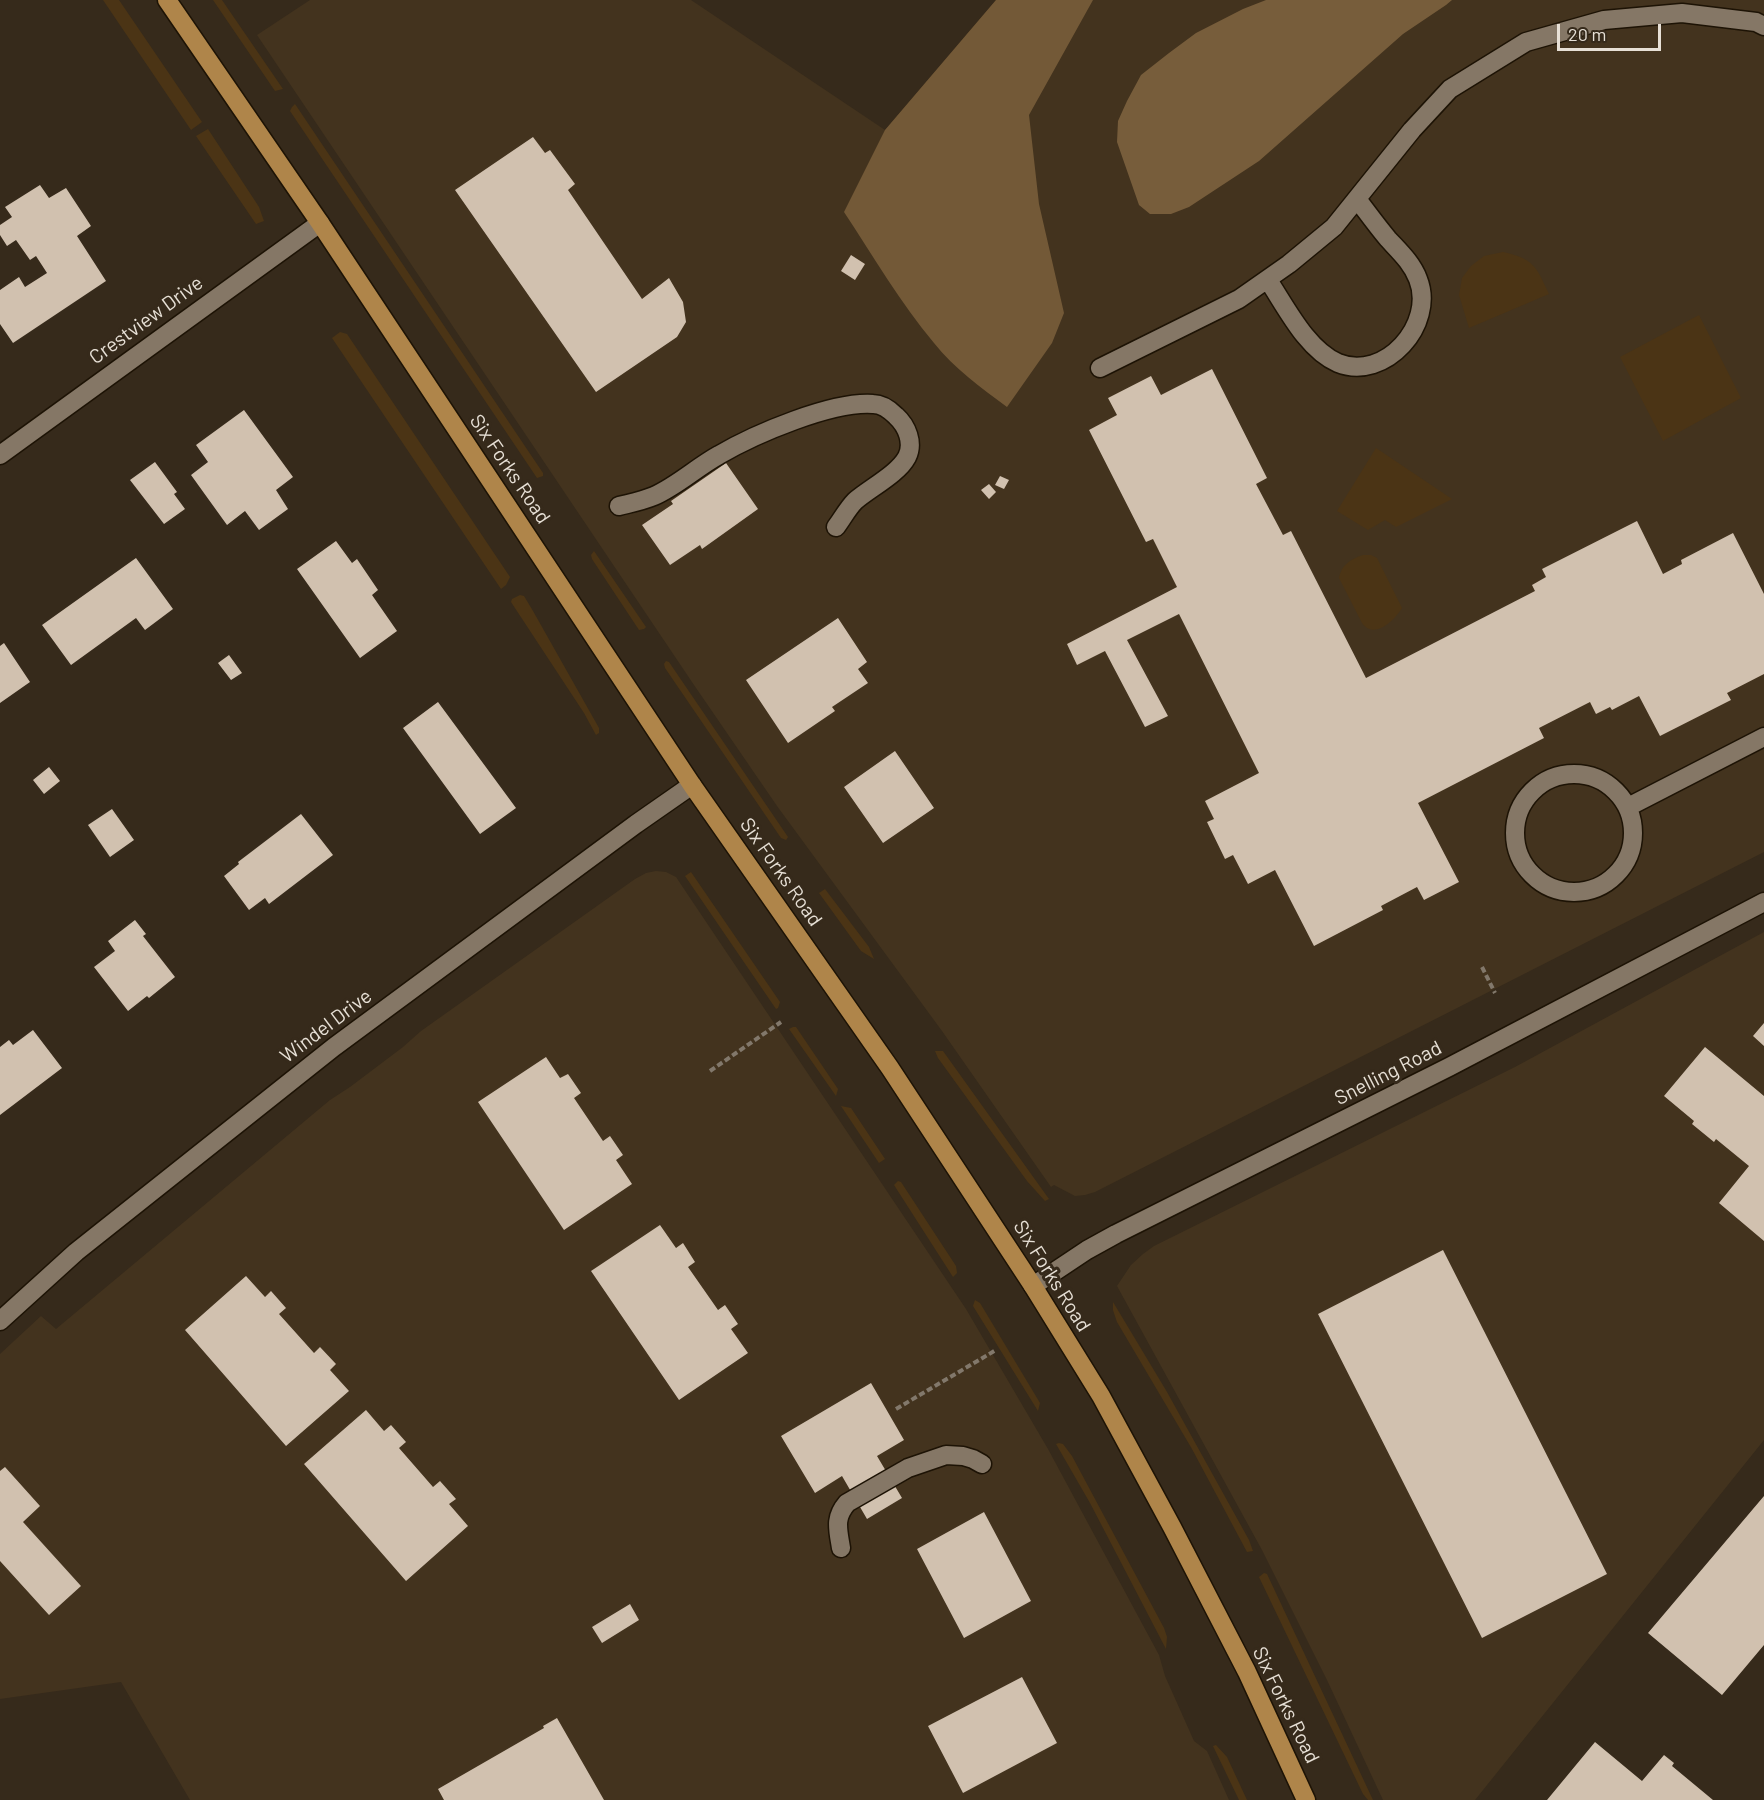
<!DOCTYPE html>
<html>
<head>
<meta charset="utf-8">
<style>
  body { margin:0 }
  #map { position:relative; width:1764px; height:1800px; overflow:hidden; background:#362a1b; font-family:Barlow,sans-serif }
  canvas { display:block }
  .scale { position:absolute; left:1557px; top:24px; width:104px; height:27px; box-sizing:border-box; border:3px solid #e7e0d6; border-top:0; padding-left:8px; font-size:18px; line-height:21px; white-space:nowrap; color:#e7e0d6; -webkit-text-stroke:4px #362a1b; paint-order:stroke }
</style>
</head>
<body>
<div id="map">
<canvas width="1764" height="1800"></canvas>
<div class="scale">20 m</div>
</div>
<script>
const c = document.querySelector('canvas').getContext('2d');
c.lineJoin = 'round';
function paint(path, color) { c.fillStyle = color; c.fill(path, 'evenodd'); }
function strokePath(path, color, width, dash) { c.strokeStyle = color; c.lineWidth = width; c.lineCap = dash ? 'butt' : 'round'; c.setLineDash(dash || []); c.stroke(path); }
function drawText(font, color, halo, rows, align = 'center') {
  c.font = font + ' Barlow,sans-serif'; c.lineWidth = 6; c.setLineDash([]); c.textBaseline = 'middle'; c.strokeStyle = halo; c.fillStyle = color; for (const [text, x, y, turn = 0] of rows) {
    c.save(); c.translate(x, y); c.rotate((+turn || 0) * Math.PI / 180); c.textAlign = isNaN(turn) ? turn : align; if (halo) c.strokeText(text, 0, 0); c.fillText(text, 0, 0); c.restore();
  }
}
paint(new Path2D(`
  M310 0H691L885 130 996 0H1764V852L1095 1192 1085 1195 1075 1196 1054 1185 1051 1187 942 1031 777 806 694 685 257 35Z
  M656 871 666 872 676 877 684 889 966 1309 1048 1449 1159 1655 1165 1676 1194 1741 1207 1751 1229 1800H190L121 1682 0 1699V1354L41 1316 56 1329 330 1100 350 1087 403 1047 421 1031 635 879 646 873Z
  M1764 932V1440L1475 1800H1383L1327 1680 1262 1550 1117 1286 1131 1265 1143 1254 1154 1246 1515 1067Z`), '#43331e');
paint(new Path2D(`
  M103 0H119L202 122 191 130Z
  M213 0H222L283 89 275 91Z
  M295 104 543 473V476L537 478 290 111 292 107Z
  M208 129 259 207 264 221 256 224 196 136Z
  M1503 252C1534 259 1536 266 1549 294L1469 328 1459 295 1462 278 1471 266 1484 256Z
  M1699 315 1741 398 1663 441 1620 357Z
  M340 332 347 334 510 577 506 585 501 589 332 338Z
  M1376 448 1452 499 1396 527 1385 520 1368 530 1337 511Z
  M594 551 646 627 644 629 639 630 592 559 591 555Z
  M1363 555H1371L1377 558 1402 608C1394 621 1374 640 1362 623L1339 578C1341 565 1351 559 1363 555Z
  M520 595 524 596 533 611 599 728V733L596 735 584 713 511 602 512 599Z
  M666 661 669 662 788 837 786 840 781 838 665 668 664 664Z
  M691 872 780 1002 778 1008 776 1009 685 876Z
  M825 889 869 947 874 959 861 951 819 893Z
  M793 1027H796L838 1089 836 1096 789 1029Z
  M935 1051H943L1049 1199 1045 1201 1027 1181 938 1058Z
  M841 1106 851 1108 885 1159 879 1163Z
  M898 1181 901 1182 956 1266 957 1273 953 1277 894 1185Z
  M975 1300 980 1303 1040 1403 1038 1411 973 1306Z
  M1113 1302 1167 1392 1249 1540 1253 1551 1247 1552 1192 1449 1117 1322 1113 1310Z
  M1059 1443 1063 1444 1072 1456 1164 1628 1167 1637 1166 1649 1090 1503 1056 1444Z
  M1264 1573 1267 1574 1373 1800H1368L1363 1794 1259 1577Z
  M1216 1745 1227 1757 1247 1800H1239L1213 1746Z`), '#4b3415');
paint(new Path2D(`
  M996 0H1093L1029 115 1039 204 1064 313 1052 343 1007 407C981 388 954 368 934 343 900 302 873 256 844 212L885 130Z`), '#735937');
paint(new Path2D(`
  M1266 0H1452L1446 5 1403 34 1259 161 1189 207 1171 214H1150L1139 205 1117 142 1118 121 1127 101 1141 75 1169 53 1196 33 1243 9Z`), '#775d3b');
paint(new Path2D(`
  M533 137 545 153 550 150 575 184 568 190 642 299 669 278 683 302 686 322 677 337 596 392 455 190Z
  M40 185 49 198 66 188 91 226 77 236 106 281 13 343 0 324V290L19 277 25 287 47 273 36 256 30 260 16 240 7 246 0 235V225L12 217 5 207Z
  M851 255 865 264 855 280 841 271Z
  M1212 369 1267 478 1256 484 1283 535 1291 531 1366 678 1535 591 1532 585 1546 577 1542 569 1637 521 1663 574 1682 564 1681 560 1733 533 1764 594V674L1727 693 1731 700 1660 736 1639 696 1612 710 1610 707 1596 714 1590 702 1539 728 1544 738 1418 803 1459 882 1424 900 1417 887 1381 906 1383 910 1314 946 1275 870 1248 884 1233 855 1225 859 1207 822 1214 819 1205 801 1259 773 1179 614 1127 640 1168 716 1145 727 1105 651 1077 665 1067 644 1177 587 1153 539 1146 542 1089 430 1117 415 1108 398 1151 376 1161 395Z
  M244 410 293 477 276 490 288 509 259 530 245 511 227 525 191 475 208 462 196 445Z
  M155 462 177 492 174 494 185 509 164 524 130 480Z
  M726 463 758 509 702 549 700 545 670 565 642 525 673 504 671 501Z
  M1000 476 1009 480 1004 489 995 485Z
  M989 484 996 492 989 499 981 490Z
  M336 541 352 563 357 559 378 590 372 595 397 631 360 658 297 569Z
  M136 558 173 609 145 630 136 618 71 665 42 625Z
  M838 618 867 662 858 669 868 683 832 707 835 711 788 743 746 680Z
  M4 643 30 682 0 703V646Z
  M229 655 242 673 231 680 218 663Z
  M438 702 516 808 480 834 403 728Z
  M895 751 934 808 883 843 844 787Z
  M49 767 60 781 44 794 33 780Z
  M112 809 134 840 110 857 88 825Z
  M301 814 333 855 269 904 265 898 249 910 224 876 239 864 238 862Z
  M135 920 146 934 143 936 175 977 149 998 147 996 128 1011 94 967 115 951 108 941Z
  M1764 1023V1046L1753 1036Z
  M33 1030 62 1068 0 1115V1047L9 1040 13 1045Z
  M1705 1047 1764 1096V1241L1719 1203 1749 1166 1716 1139 1714 1142 1692 1124 1694 1121 1664 1096Z
  M546 1057 560 1078 568 1074 581 1093 574 1098 603 1141 610 1136 623 1155 616 1160 632 1184 564 1230 478 1102Z
  M660 1225 676 1248 683 1243 695 1262 688 1267 718 1310 725 1305 738 1324 731 1329 748 1353 679 1400 591 1271Z
  M1443 1250 1607 1574 1482 1638 1318 1314Z
  M246 1276 265 1297 271 1291 286 1308 279 1314 314 1353 320 1347 336 1364 330 1370 349 1391 286 1446 185 1330Z
  M871 1383 904 1440 877 1456 902 1498 867 1519 842 1476 815 1493 781 1436Z
  M366 1410 384 1431 391 1425 406 1442 399 1448 433 1487 440 1481 456 1499 449 1504 468 1526 406 1581 304 1464Z
  M5 1467 40 1506 23 1522 81 1586 49 1615 0 1561V1471Z
  M1764 1496V1645L1722 1695 1648 1633Z
  M984 1512 1031 1601 964 1638 917 1549Z
  M630 1604 639 1620 602 1643 592 1627Z
  M1022 1677 1057 1743 963 1793 928 1726Z
  M557 1718 604 1800H444L438 1789 544 1728 543 1726Z
  M1595 1742 1642 1781 1664 1755 1674 1763 1672 1766 1713 1800H1547Z`), '#d1c1af');
const lane = new Path2D(`
  M1268 280C1286 307 1307 350 1338 363 1385 382 1436 324 1418 279 1412 263 1400 252 1388 239 1377 226 1367 212 1357 199
  M1100 368 1239 299 1289 264 1334 227 1412 130 1450 89 1526 42 1604 20 1682 13 1756 22 1764 26
  M619 506C631 503 642 501 654 496 677 486 697 467 719 455 755 434 832 401 873 404 883 404 890 410 896 416 907 426 914 443 907 457 898 474 870 488 855 501 848 508 842 519 836 527
  M1515 833a59 59 0 1 1 118 0a59 59 0 1 1-118 0Z
  M1628 807 1764 737
  M841 1548C838 1529 834 1518 847 1503L908 1468 946 1455 963 1456 973 1459 982 1464`);
const street = new Path2D(`
  M0 455 320 223
  M1033 1286 1087 1250 1116 1234 1449 1067 1764 902
  M0 1321 76 1252 334 1047 636 824 692 785`);
const primary = new Path2D(`
  M167 0 320 223 692 785 890 1068 1033 1286 1101 1396 1172 1527 1247 1672 1306 1800`);
strokePath(lane, '#1d1305', 21);
strokePath(street, '#1d1305', 21);
strokePath(primary, '#1d1305', 21);
strokePath(new Path2D(`
  M1482 967 1495 993
  M710 1071 781 1022
  M896 1409 996 1350`), '#82786b', 4, [6, 3]);
strokePath(lane, '#857766', 18);
strokePath(street, '#857766', 18);
strokePath(primary, '#af854a', 18);
drawText('20px', '#e7e0d6', '#362a1b', [
  ["Crestview Drive",146,320,-36],
  ["Six Forks Road",510,469,56],
  ["Six Forks Road",781,872,55],
  ["Windel Drive",326,1026,-37],
  ["Snelling Road",1388,1073,-27],
  ["Six Forks Road",1052,1276,58],
  ["Six Forks Road",1286,1705,64]
]);
</script>
</body>
</html>
